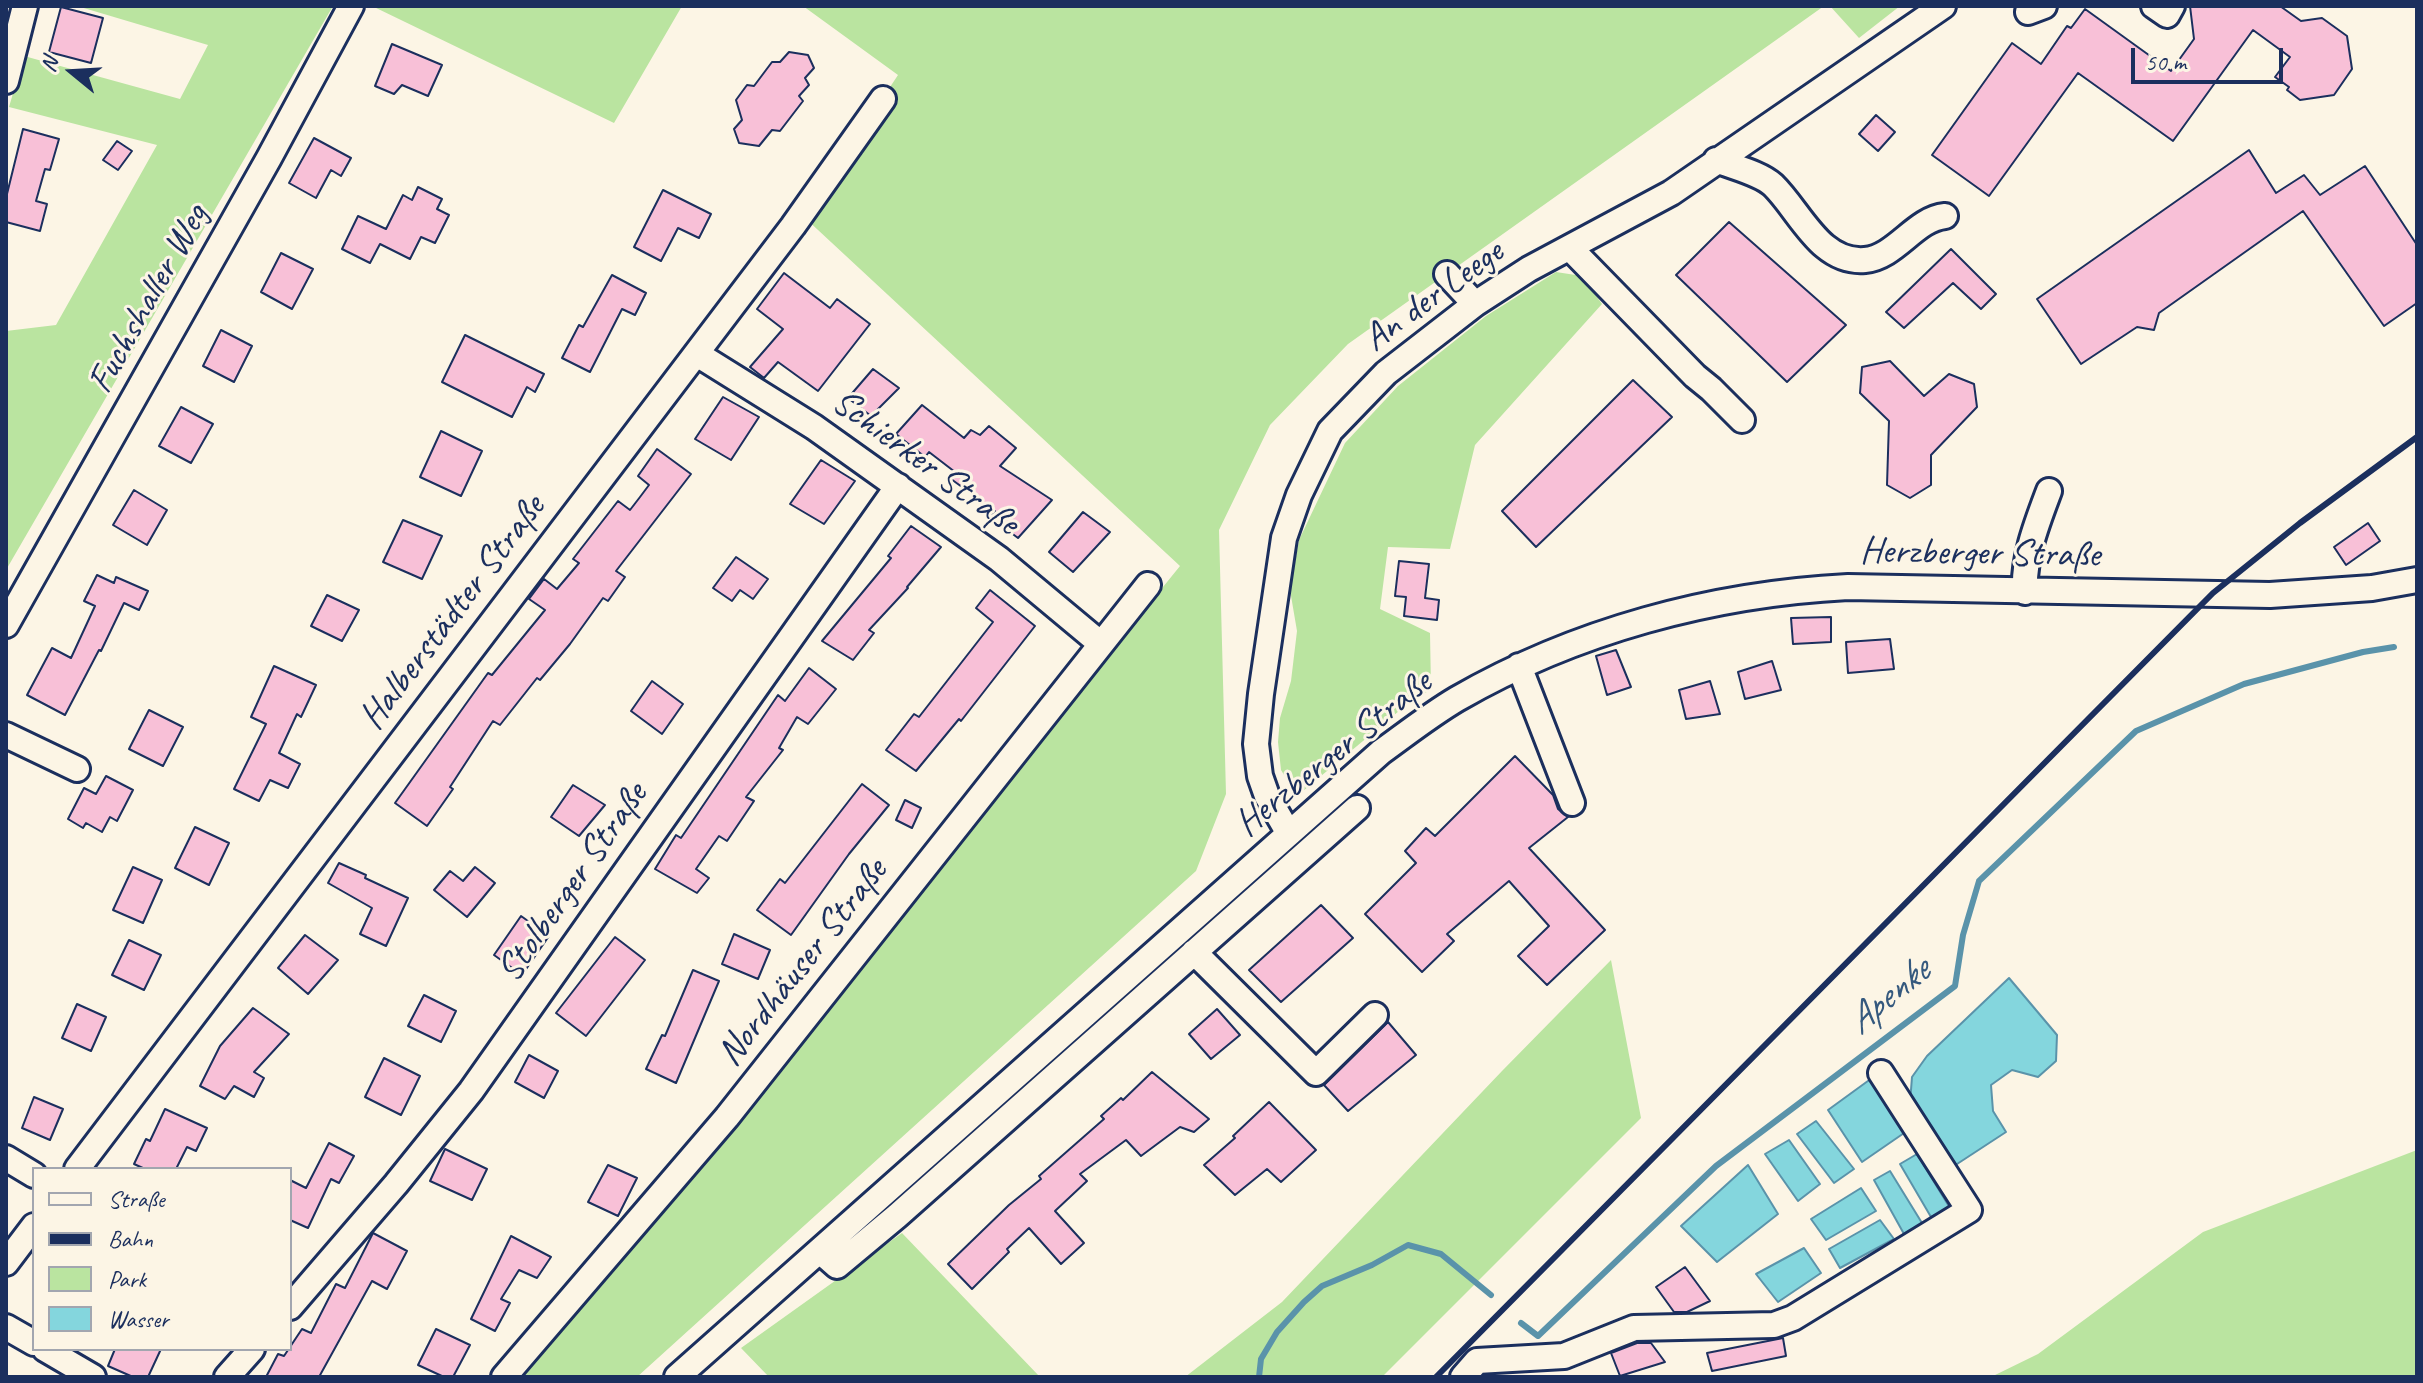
<!DOCTYPE html>
<html>
<head>
<meta charset="utf-8">
<style>
  body { margin:0 }
  #map { position:relative; width:2423px; height:1383px; overflow:hidden; background:#fcf5e5; font-family:Caveat,sans-serif }
  canvas { display:block }
  .frame { position:absolute; inset:0; border:8px solid #1b2f5e; pointer-events:none }
  .legend { position:absolute; left:32px; top:1167px; width:260px; height:184px; box-sizing:border-box; background:#fcf5e5; border:2px solid #a2a6af; margin:0; padding:10px 14px; list-style:none; font-size:24px; color:#1b2f5e }
  .legend li { display:flex; align-items:center; gap:16px; height:40px }
  .legend b { width:40px; border:2px solid #a2a6af }
  .north { position:absolute; left:32px; top:32px; width:80px; height:80px; -webkit-text-stroke:6px #fcf5e5; paint-order:stroke; rotate:288deg; font-size:22px; font-weight:700; line-height:32px; text-align:center; color:#1b2f5e }
  .north::after { content:''; display:block; margin:auto; width:28px; height:36px; background:#1b2f5e; clip-path:polygon(50% 0,100% 100%,50% 72%,0 100%) }
  .scale { position:absolute; left:2131px; top:48px; width:152px; height:36px; box-sizing:border-box; border:4px solid #1b2f5e; border-top:0; padding-left:10px; font-size:24px; line-height:28px; white-space:nowrap; color:#1b2f5e; -webkit-text-stroke:6px #fcf5e5; paint-order:stroke }
</style>
</head>
<body>
<div id="map">
<canvas width="2423" height="1383"></canvas>
<div class="frame"></div>
<ul class="legend">
<li><b style="height:10px;background:#fcf5e5"></b>Straße</li>
<li><b style="height:10px;background:#1b2f5e"></b>Bahn</li>
<li><b style="height:22px;background:#bae4a0"></b>Park</li>
<li><b style="height:22px;background:#84d6dd"></b>Wasser</li>
</ul>
<div class="north">N</div>
<div class="scale">50 m</div>
</div>
<script>
const c = document.querySelector('canvas').getContext('2d');
c.lineJoin = 'round';
function paint(path, color) { c.fillStyle = color; c.fill(path, 'evenodd'); }
function strokePath(path, color, width, dash) { c.strokeStyle = color; c.lineWidth = width; c.lineCap = dash ? 'butt' : 'round'; c.setLineDash(dash || []); c.stroke(path); }
function drawText(font, color, halo, rows, align = 'center') {
  c.font = font + ' Caveat,sans-serif'; c.lineWidth = 6; c.setLineDash([]); c.textBaseline = 'middle'; c.strokeStyle = halo; c.fillStyle = color; for (const [text, x, y, turn = 0] of rows) {
    c.save(); c.translate(x, y); c.rotate((+turn || 0) * Math.PI / 180); c.textAlign = isNaN(turn) ? turn : align; if (halo) c.strokeText(text, 0, 0); c.fillText(text, 0, 0); c.restore();
  }
}
paint(new Path2D(`
  M77 6H333L6 570V331L56 325 157 145 9 107 24 56 180 99 208 45Z
  M372 6H682L614 123Z
  M803 6H1824L1348 344 1270 425 1219 530 1226 794 1196 871 637 1377H523L1180 566 804 217 898 75Z
  M1830 6H1900L1859 38Z
  M1556 272 1582 276 1602 304 1475 445 1450 549 1388 547 1380 609 1430 633 1431 689 1399 711 1303 791 1292 788 1281 770 1278 742 1280 718 1291 681 1297 631 1290 590 1299 540 1345 443 1398 386 1486 316Z
  M1611 960 1641 1118 1382 1377H1185L1282 1302 1502 1071Z
  M2417 1150V1377H1991L2038 1354 2203 1232Z
  M902 1233 1040 1377H769L741 1348Z`), '#bae4a0');
const water = new Path2D(`
  M2009 978 2057 1035 2056 1061 2038 1077 2012 1070 1991 1085 1993 1111 2006 1132 1954 1166 1910 1103 1912 1077 1927 1056Z
  M1872 1078 1907 1131 1862 1162 1828 1110Z
  M1816 1121 1854 1169 1834 1183 1797 1134Z
  M1789 1140 1820 1184 1798 1201 1765 1154Z
  M1917 1154 1950 1208 1931 1217 1900 1164Z
  M1748 1165 1778 1214 1717 1262 1681 1226Z
  M1890 1171 1922 1223 1904 1234 1874 1180Z
  M1861 1188 1876 1211 1826 1240 1811 1219Z
  M1880 1220 1894 1239 1840 1268 1829 1249Z
  M1804 1248 1821 1273 1778 1302 1756 1274Z`);
paint(water, '#84d6dd');
strokePath(water, '#5a93aa', 2);
strokePath(new Path2D(`
  M1521 1323 1538 1336 1716 1166 1955 986 1963 935 1979 881 2136 731 2244 684 2363 652 2394 647
  M1259 1377 1261 1359 1277 1332 1304 1302 1322 1286 1372 1265 1408 1245 1441 1254 1491 1295`), '#5a93aa', 6);
const building = new Path2D(`
  M2190 6H2280L2301 21 2322 18 2347 36 2352 69 2334 95 2300 100 2287 90 2289 87 2275 77 2290 57 2253 30 2173 141 2078 73 1989 196 1932 155 2012 43 2041 64 2067 26 2071 28 2085 9 2171 71 2194 39Z
  M61 7 103 18 91 63 49 52Z
  M392 44 442 65 428 96 402 85 394 94 375 86Z
  M789 52 808 55 814 68 805 78 809 85 799 96 803 101 780 131 772 130 759 146 739 143 734 129 742 120 736 100 747 85 754 86 772 62H780Z
  M1876 115 1895 132 1878 151 1859 134Z
  M23 129 59 139 50 170 45 169 36 201 47 204 40 231 6 222V198Z
  M314 138 351 158 341 176 331 170 316 198 289 183Z
  M117 141 132 151 118 170 103 160Z
  M2249 150 2276 193 2304 175 2320 195 2365 166 2417 245V303L2384 326 2303 211 2159 313 2154 330 2137 327 2081 364 2037 299Z
  M418 187 442 199 437 209 449 215 435 243 421 237 410 259 380 244 370 263 342 249 358 216 386 229 403 195 412 200Z
  M663 190 711 214 699 238 678 228 661 261 634 247Z
  M1729 222 1846 325 1787 382 1676 275Z
  M1951 249 1996 294 1981 309 1953 283 1904 328 1886 312Z
  M281 253 313 269 292 309 261 292Z
  M784 273 830 308 837 299 870 324 818 391 778 362 764 378 750 367 783 329 757 309Z
  M612 275 646 293 635 315 622 309 590 372 562 358 579 325 583 327Z
  M221 330 252 346 234 382 203 366Z
  M465 335 544 374 535 392 527 387 512 417 442 382Z
  M1890 361 1924 396 1949 374 1974 384 1977 407 1931 455V485L1910 498 1887 485 1889 421 1860 393 1862 367Z
  M873 369 899 388 871 416 848 398Z
  M1633 380 1672 417 1536 547 1502 511Z
  M723 397 759 417 731 460 695 439Z
  M922 405 964 438 971 430 980 435 989 426 1016 448 1000 466 1052 500 1018 538 990 517 995 511 951 479 955 472 929 452 925 457 896 434Z
  M181 407 213 424 191 463 159 446Z
  M441 431 482 451 461 496 420 477Z
  M657 449 691 474 616 571 625 577 608 601 603 598 570 644 540 680 537 678 500 725 493 721 450 787 453 789 427 826 395 803 488 673 492 675 545 610 529 599 544 579 557 589 579 563 573 559 618 501 630 510 640 497 649 485 638 476Z
  M821 460 855 481 824 524 790 504Z
  M134 490 167 510 147 545 113 525Z
  M1083 512 1110 532 1073 572 1049 552Z
  M403 520 442 536 422 579 383 562Z
  M2368 523 2380 541 2346 565 2334 547Z
  M911 526 941 547 907 587 908 588 869 630 874 633 853 660 822 641 891 558 888 556Z
  M736 557 768 579 753 599 740 590 732 601 713 588Z
  M1399 561 1429 564 1425 598 1439 600 1437 620 1404 616 1406 597 1395 596Z
  M97 575 114 583 116 577 148 591 139 610 124 603 101 651 99 650 65 715 27 695 52 648 71 658 95 606 84 601Z
  M990 590 1035 626 961 721 959 719 916 771 886 750 914 714 919 717 993 622 976 608Z
  M327 595 359 610 342 641 311 626Z
  M1831 617V642L1793 644 1791 618Z
  M1890 639 1894 669 1848 673 1846 642Z
  M1616 650 1631 687 1607 695 1596 656Z
  M1772 661 1781 690 1745 699 1738 672Z
  M274 666 316 685 301 717 297 714 279 753 300 764 288 788 270 780 259 801 234 789 266 724 251 717Z
  M809 668 836 689 808 724 797 717 779 748 783 750 746 797 754 801 727 841 719 836 696 869 709 878 697 893 655 869 676 835 681 838 778 695 785 701Z
  M652 681 683 704 662 734 631 711Z
  M1710 681 1720 714 1686 719 1679 690Z
  M149 710 183 727 163 766 129 749Z
  M1515 756 1553 795 1558 809 1568 817 1529 848 1605 930 1547 985 1518 956 1549 926 1509 881 1447 934 1454 941 1422 972 1365 914 1416 863 1405 851 1426 828 1435 836Z
  M106 776 133 790 117 821 110 817 102 832 86 823 83 828 68 819 84 788 96 794Z
  M862 784 889 805 849 854 791 935 757 910 780 879 785 883Z
  M573 785 605 805 579 836 551 817Z
  M905 800 921 808 912 828 896 820Z
  M195 827 229 843 209 885 175 868Z
  M339 863 366 875 365 878 408 898 386 946 360 934 372 908 328 883Z
  M133 867 162 880 143 923 113 910Z
  M475 867 495 883 467 917 434 890 450 871 463 881Z
  M1321 905 1353 938 1281 1002 1249 970Z
  M521 916 549 936 522 975 494 955Z
  M734 934 770 950 758 979 722 964Z
  M305 935 338 960 308 994 278 968Z
  M615 937 645 960 586 1036 556 1013Z
  M129 940 161 955 144 990 112 975Z
  M693 970 719 981 676 1083 646 1069 662 1035 665 1036Z
  M424 995 456 1011 441 1042 408 1026Z
  M77 1004 106 1017 91 1051 62 1038Z
  M253 1008 289 1034 254 1072 264 1078 254 1097 234 1086 225 1099 200 1086 220 1046Z
  M1217 1009 1240 1035 1211 1059 1189 1034Z
  M1388 1022 1416 1055 1348 1111 1324 1085Z
  M529 1055 558 1071 544 1098 515 1082Z
  M384 1058 420 1076 401 1115 365 1097Z
  M1152 1072 1209 1119 1194 1132 1180 1127 1141 1156 1126 1140 1080 1174 1087 1181 1055 1211 1084 1243 1061 1264 1029 1228 1007 1249 1009 1252 972 1289 948 1264 1009 1205 1041 1179 1039 1176 1104 1119 1101 1116 1121 1098 1123 1100Z
  M34 1097 63 1109 50 1140 22 1128Z
  M1269 1102 1316 1150 1281 1182 1267 1169 1235 1195 1204 1165 1235 1138 1233 1136Z
  M165 1109 207 1128 196 1151 187 1147 176 1169H145L134 1164 146 1139 150 1141Z
  M329 1143 354 1156 339 1183 331 1179 308 1228 290 1220V1180L306 1188Z
  M445 1149 487 1169 472 1200 430 1181Z
  M608 1165 637 1178 618 1216 588 1202Z
  M373 1233 407 1251 387 1289 372 1281 319 1377H266L278 1354 284 1356 302 1329 311 1333 336 1284 345 1288Z
  M511 1236 551 1257 537 1278 519 1270 501 1299 510 1303 495 1331 471 1319Z
  M1685 1267 1710 1301 1687 1312H1674L1656 1287Z
  M436 1329 470 1345 453 1377H444L418 1365Z
  M1783 1338 1786 1356 1712 1371 1707 1353Z
  M1637 1343H1651L1665 1362 1620 1376 1611 1353Z
  M115 1349H161L148 1377H133L108 1366Z`);
paint(building, '#f8c0d7');
strokePath(building, '#1b2f5e', 2);
const minor = new Path2D(`
  M2154 6 2167 15 2172 6
  M2028 12 2044 6
  M6 81 25 6
  M1716 160C1733 167 1760 173 1773 185 1800 211 1820 264 1865 260 1896 257 1915 219 1945 216
  M1570 248 1695 376 1711 389 1742 420
  M1447 274 1475 304
  M697 354 814 427 999 559 1101 644
  M2025 592C2023 558 2037 523 2049 491
  M6 625 269 158 351 6
  M1519 666 1572 803
  M6 735 77 769
  M1288 832 1267 796 1260 776 1256 744 1261 694 1284 538 1299 495 1330 431 1386 373 1475 304 1529 269 1671 193 1943 6
  M1194 952 1316 1073 1375 1015
  M6 1158 34 1175
  M77 1169 793 226 883 99
  M820 1251 837 1266 897 1216 1357 808
  M6 1263 34 1226
  M290 1307 396 1184 471 1091 898 486
  M6 1327 34 1343
  M45 1349 93 1377
  M227 1377 252 1349
  M504 1377 727 1117 1148 585
  M677 1377 1381 752C1406 734 1430 715 1457 699 1575 631 1712 594 1848 587L2270 595 2372 588 2417 580
  M1463 1377 1477 1361 1564 1356 1634 1328 1774 1325 1793 1318 1969 1210 1881 1073`);
strokePath(minor, '#1b2f5e', 30);
strokePath(minor, '#fcf5e5', 24);
strokePath(new Path2D(`
  M1436 1377 2213 593 2300 523 2417 437`), '#1b2f5e', 6);
drawText('38px', '#1b2f5e', '#fcf5e5', [
  ["An der Leege",1434,296,-36],
  ["Fuchshaller Weg",149,299,-61],
  ["Schierker Straße",925,463,36],
  ["Herzberger Straße",1980,554,1],
  ["Halberstädter Straße",453,613,-53],
  ["Herzberger Straße",1334,754,-39],
  ["Stolberger Straße",573,883,-55],
  ["Nordhäuser Straße",803,963,-52]
]);
drawText('italic 40px', '#35597e', '#fcf5e5', [
  ["Apenke",1889,997,-40]
]);
</script>
</body>
</html>
